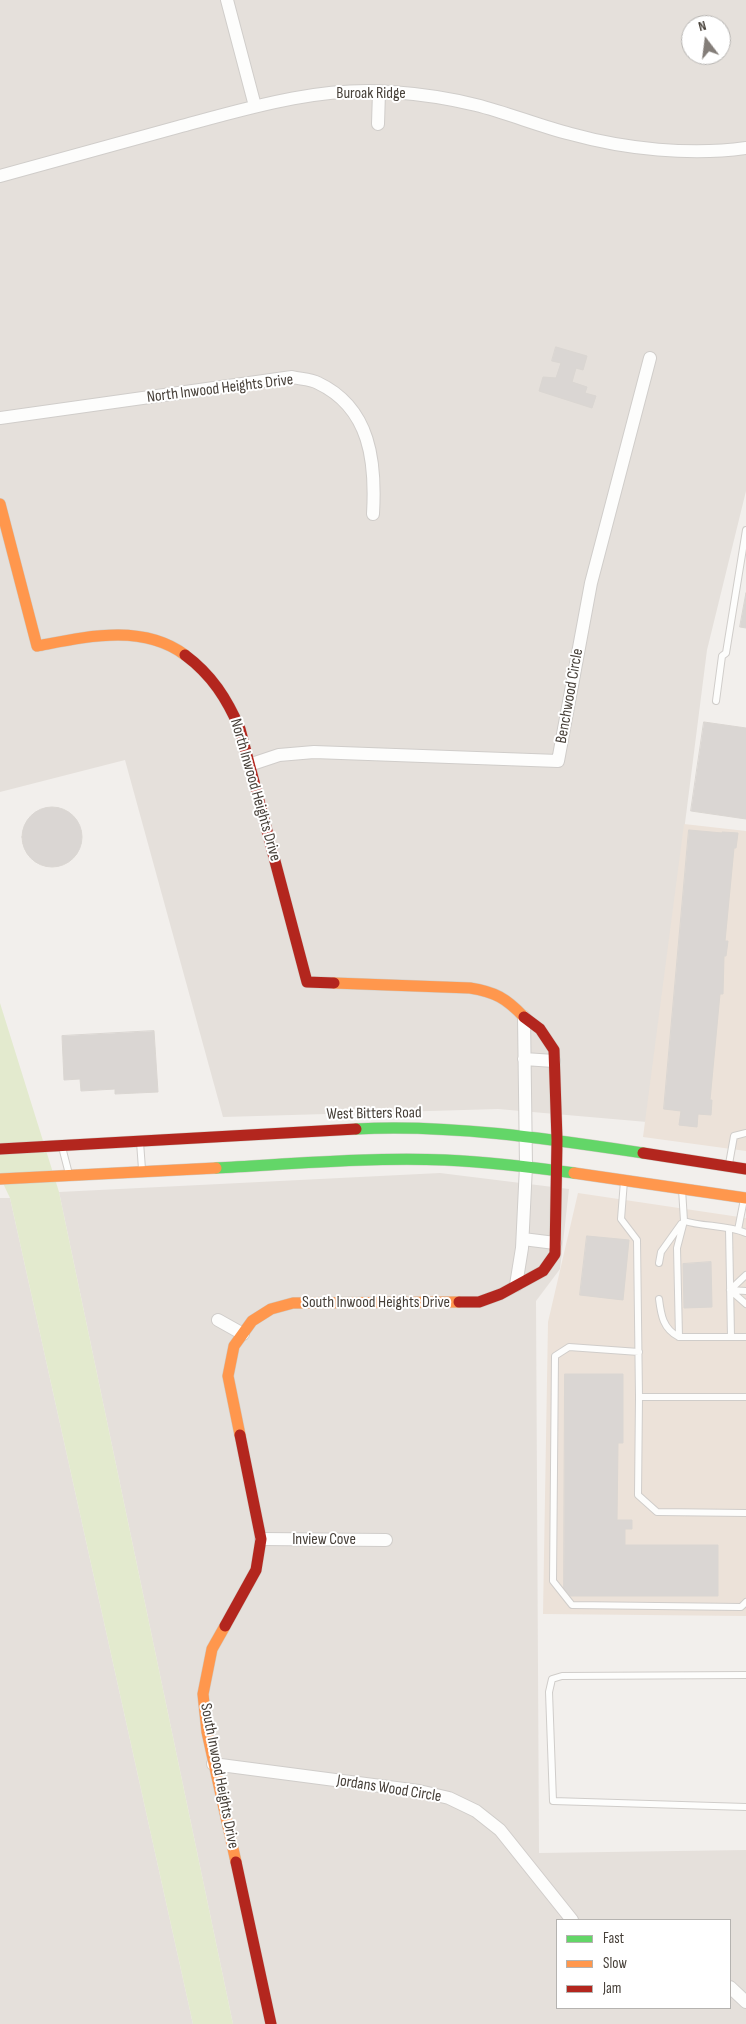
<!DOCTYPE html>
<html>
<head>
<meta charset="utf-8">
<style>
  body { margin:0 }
  #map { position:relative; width:746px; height:2024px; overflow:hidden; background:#f2efec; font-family:"Sofia Sans Condensed",sans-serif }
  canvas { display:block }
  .legend { position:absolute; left:556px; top:1919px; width:175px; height:90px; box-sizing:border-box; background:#fff; border:1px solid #b5b3b0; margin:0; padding:6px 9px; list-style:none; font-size:15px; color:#474039 }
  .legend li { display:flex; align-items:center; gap:10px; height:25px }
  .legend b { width:25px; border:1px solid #b5b3b0 }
  .north { position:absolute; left:681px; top:15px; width:50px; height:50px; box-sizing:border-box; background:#fff; border:1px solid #b5b3b0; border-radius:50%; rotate:345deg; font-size:14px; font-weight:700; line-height:20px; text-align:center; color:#474039 }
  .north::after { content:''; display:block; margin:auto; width:18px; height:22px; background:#837d78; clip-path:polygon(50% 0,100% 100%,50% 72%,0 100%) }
</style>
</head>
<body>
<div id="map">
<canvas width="746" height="2024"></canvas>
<ul class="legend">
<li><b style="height:6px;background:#63d668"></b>Fast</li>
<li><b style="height:6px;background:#ff974d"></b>Slow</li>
<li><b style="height:6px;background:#b3261e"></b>Jam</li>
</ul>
<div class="north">N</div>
</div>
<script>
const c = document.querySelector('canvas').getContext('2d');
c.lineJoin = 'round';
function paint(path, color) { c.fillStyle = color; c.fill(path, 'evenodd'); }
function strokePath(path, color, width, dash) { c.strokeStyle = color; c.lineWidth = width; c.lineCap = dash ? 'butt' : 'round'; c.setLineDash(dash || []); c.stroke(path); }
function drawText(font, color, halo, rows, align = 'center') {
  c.font = font + ' "Sofia Sans Condensed",sans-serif'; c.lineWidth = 4; c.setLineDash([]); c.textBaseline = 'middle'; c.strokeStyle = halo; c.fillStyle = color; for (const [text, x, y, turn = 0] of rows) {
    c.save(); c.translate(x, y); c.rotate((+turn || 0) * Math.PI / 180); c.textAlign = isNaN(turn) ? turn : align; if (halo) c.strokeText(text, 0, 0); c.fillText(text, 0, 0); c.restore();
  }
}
paint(new Path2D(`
  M0 0H746V491L707 650 647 1122 498 1109 223 1117 125 760 0 792ZM691 25H721V55H691Z
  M440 1173 569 1189 560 1269 536 1301 539 1853 746 1850V2024H233L59 1192ZM557 1920H730V2008H557Z
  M0 1198H10L193 2024H0Z`), '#e5e0db');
paint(new Path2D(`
  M684 824 746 831V1151L643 1137Z
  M578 1193 746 1218V1616L543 1614 548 1322Z`), '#ece2d9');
paint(new Path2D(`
  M0 1003 59 1192 233 2024H193L10 1198 0 1177Z`), '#e3eace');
const building = new Path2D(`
  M556 347 587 356 583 370 576 368 572 382 587 387 585 393 596 396 592 408 539 391 543 377 556 378 561 363 552 361Z
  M746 593V628L740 627Z
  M704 722 746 728V819L691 811Z
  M22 837a30 30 0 1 1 60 0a30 30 0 1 1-60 0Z
  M689 830 722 833V832L738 833 736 848H734L725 941H728L726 956H724L723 994H720L710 1100H712L711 1115 698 1114 697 1127 679 1125 681 1111 664 1109Z
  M154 1031 158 1092 115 1094V1089L81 1091 80 1079 64 1080 62 1036Z
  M587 1236 629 1240 623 1300 580 1295Z
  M711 1262 712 1307 684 1308 683 1264Z
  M565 1374H623V1443H618L617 1520H632V1529H625V1545H718V1596H564Z`);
paint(building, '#dad6d3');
strokePath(building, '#dad6d2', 1);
const lane = new Path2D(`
  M716 701 722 656 726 653 746 530
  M140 1142 142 1169
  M62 1147 69 1174
  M729 1164 734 1136 746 1133
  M624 1181 621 1219 637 1240 639 1397 638 1495 657 1512 746 1513
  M682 1189 684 1221C704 1227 727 1225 746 1233
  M729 1229 731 1337
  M738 1230 744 1199
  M659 1263 661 1252 681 1224
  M730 1290 746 1275
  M730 1290 746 1304
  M730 1290 746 1291
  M659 1299C661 1315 663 1329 679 1337H746
  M679 1337 677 1248 684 1221
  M639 1352 569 1347 555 1356 553 1581 572 1605 741 1607 746 1602
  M639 1397H746
  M746 1675 562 1676 552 1679 549 1692 553 1801 746 1807`);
const street = new Path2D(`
  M227 0 255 106
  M378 124 379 92
  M0 176C59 160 118 144 178 127 248 108 319 86 392 92 420 94 448 98 476 105 508 113 539 126 571 134 625 149 691 156 746 148
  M0 418 292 377C300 379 311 379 318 383 371 408 376 463 373 514
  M249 765 279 755 314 752 558 761 591 583 650 358
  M524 1059 554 1061
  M523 1239 555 1243
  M516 1285 522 1248 526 1166 524 1017
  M218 1320 243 1334
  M261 1539 386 1540
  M213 1764 419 1791 449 1798 476 1811 500 1830 572 1920
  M730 1987 746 2002`);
const fast = new Path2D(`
  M356 1129C451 1124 549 1139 643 1153
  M216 1168C292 1164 369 1157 445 1160 488 1162 531 1167 574 1173`);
const slow = new Path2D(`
  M0 504 37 646C85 637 142 623 185 655
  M334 983 470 988C495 992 506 998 524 1017
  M574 1173 746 1198
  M0 1179 216 1168
  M240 1435 228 1376 234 1346 252 1321 271 1309 293 1303 459 1302
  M225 1626 212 1649 203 1694 207 1732 236 1862`);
const jam = new Path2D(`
  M185 655C212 675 227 699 240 729L307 982 334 983
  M0 1149 356 1129
  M643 1153 746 1169
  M459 1302H479L501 1294 543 1271 555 1254 557 1140 554 1050 540 1029 524 1017
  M225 1626 256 1570 261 1539 240 1435
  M236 1862 271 2024`);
strokePath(lane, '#d0cdca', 8);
strokePath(street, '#d0cdca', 14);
strokePath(fast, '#d0cbc4', 12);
strokePath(slow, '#d0cbc4', 12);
strokePath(jam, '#d0cbc4', 12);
strokePath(lane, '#fdfdfc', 6);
strokePath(street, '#fdfdfc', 12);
strokePath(fast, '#63d668', 11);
strokePath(slow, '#ff974d', 11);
strokePath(jam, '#b3261e', 11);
drawText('16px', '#474039', '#fff', [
  ["Buroak Ridge",371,94],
  ["North Inwood Heights Drive",220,389,-7],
  ["Benchwood Circle",570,696,-80],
  ["North Inwood Heights Drive",255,790,74],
  ["West Bitters Road",374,1114,-1],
  ["South Inwood Heights Drive",376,1303],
  ["Inview Cove",324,1540],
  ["South Inwood Heights Drive",219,1776,79],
  ["Jordans Wood Circle",389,1789,9]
]);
</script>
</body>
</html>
